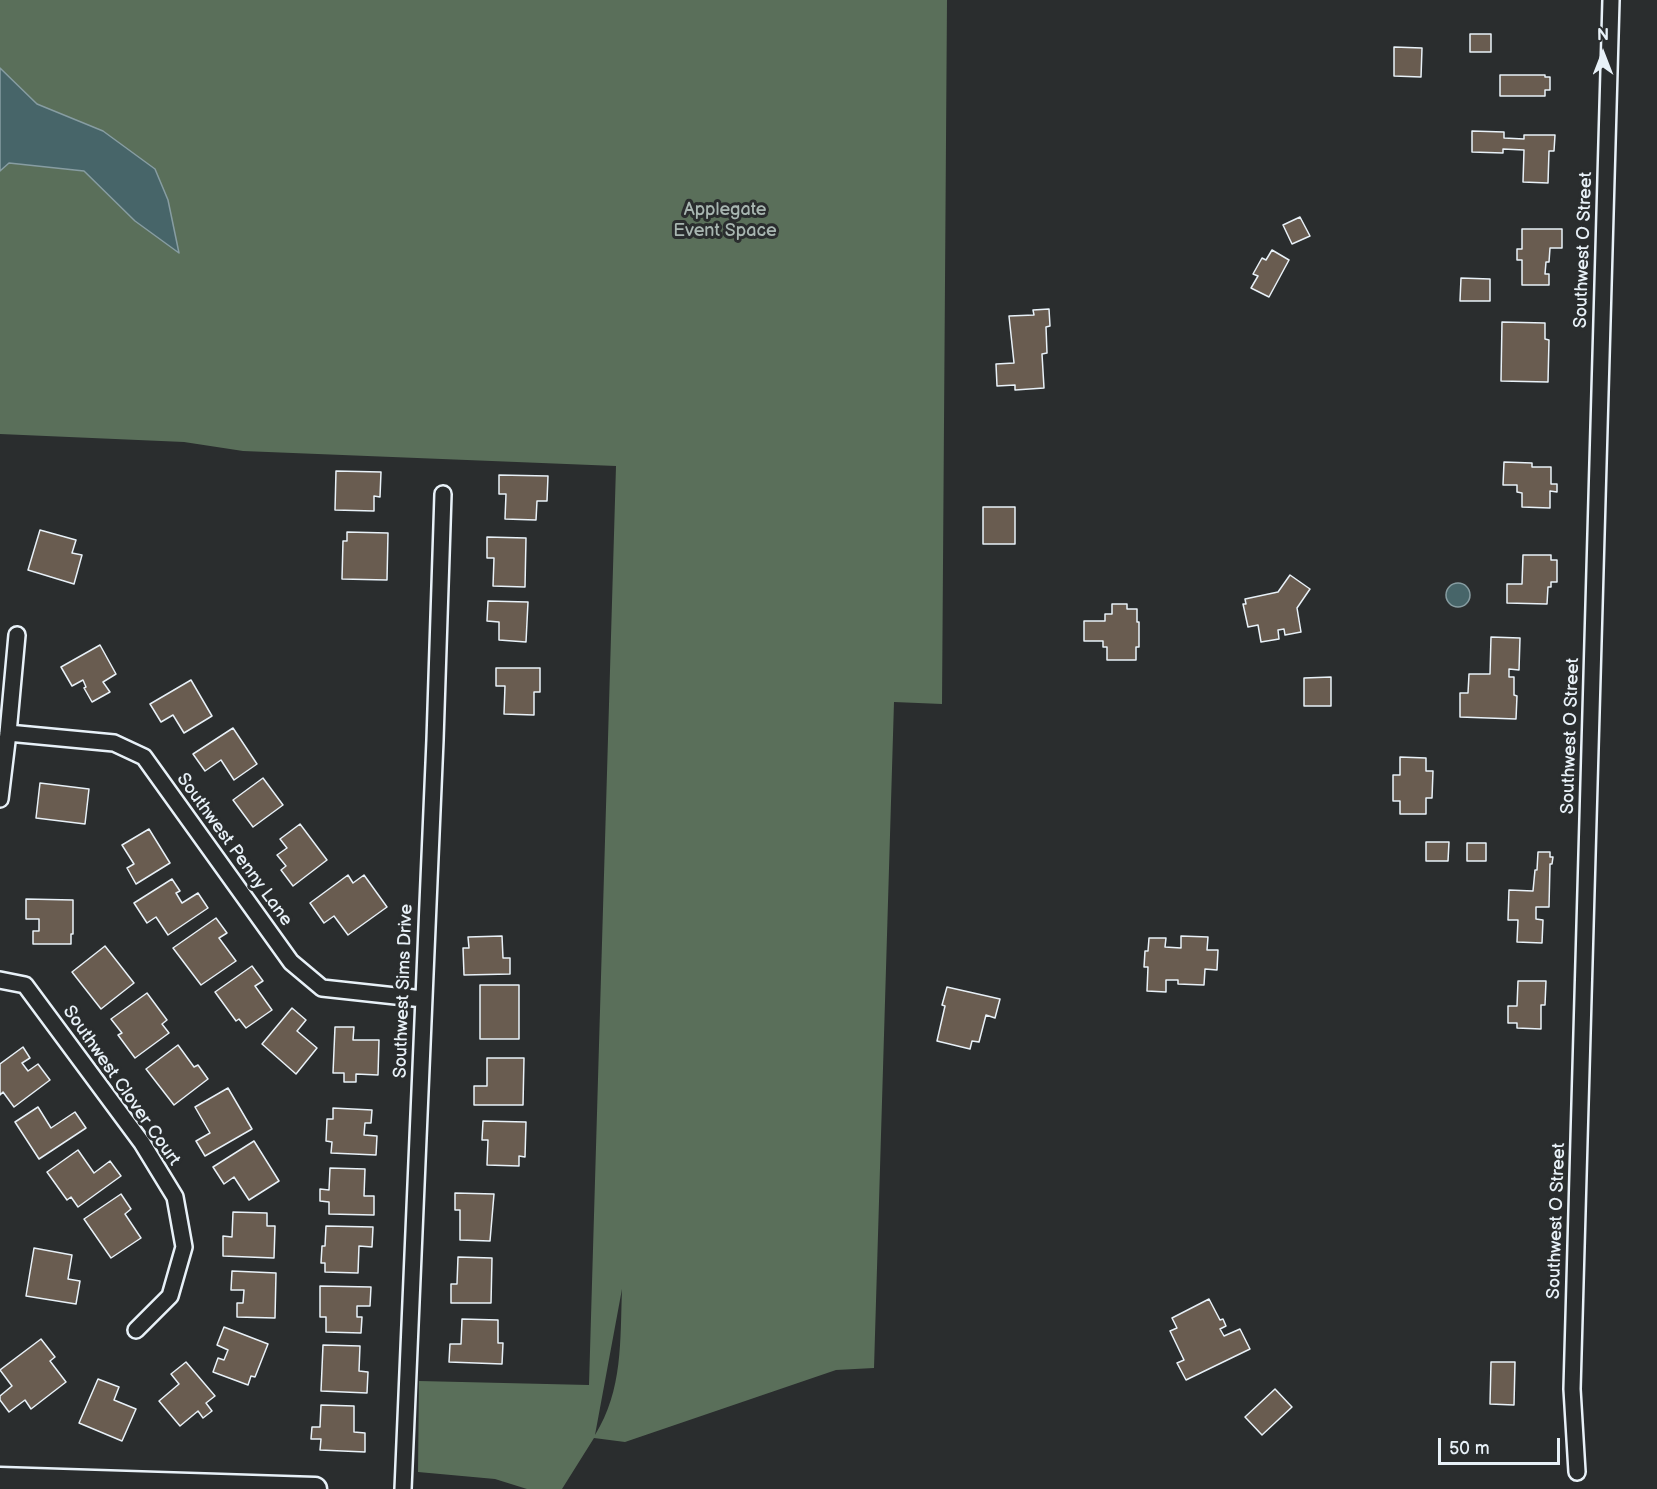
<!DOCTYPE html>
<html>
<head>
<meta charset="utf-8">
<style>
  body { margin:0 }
  #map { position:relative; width:1657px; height:1489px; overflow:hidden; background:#2a2d2e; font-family:"Balsamiq Sans",sans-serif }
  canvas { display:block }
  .north { position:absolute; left:1573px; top:24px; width:60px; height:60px; -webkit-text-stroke:4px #2a2d2e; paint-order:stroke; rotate:0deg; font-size:16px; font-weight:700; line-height:24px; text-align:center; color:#e8f1f8 }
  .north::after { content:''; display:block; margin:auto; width:21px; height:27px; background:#e8f1f8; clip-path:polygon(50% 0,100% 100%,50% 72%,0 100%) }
  .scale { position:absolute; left:1438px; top:1438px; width:122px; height:27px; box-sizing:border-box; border:3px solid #e8f1f8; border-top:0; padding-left:8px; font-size:18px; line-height:21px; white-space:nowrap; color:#e8f1f8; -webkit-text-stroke:4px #2a2d2e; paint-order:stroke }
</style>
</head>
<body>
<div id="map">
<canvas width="1657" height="1489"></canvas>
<div class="north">N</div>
<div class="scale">50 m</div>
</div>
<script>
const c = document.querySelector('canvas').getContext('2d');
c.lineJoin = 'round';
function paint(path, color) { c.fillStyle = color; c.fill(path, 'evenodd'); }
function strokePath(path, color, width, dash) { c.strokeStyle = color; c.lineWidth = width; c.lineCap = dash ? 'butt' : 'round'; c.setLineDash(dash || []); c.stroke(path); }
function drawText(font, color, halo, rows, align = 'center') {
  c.font = font + ' "Balsamiq Sans",sans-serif'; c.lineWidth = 6; c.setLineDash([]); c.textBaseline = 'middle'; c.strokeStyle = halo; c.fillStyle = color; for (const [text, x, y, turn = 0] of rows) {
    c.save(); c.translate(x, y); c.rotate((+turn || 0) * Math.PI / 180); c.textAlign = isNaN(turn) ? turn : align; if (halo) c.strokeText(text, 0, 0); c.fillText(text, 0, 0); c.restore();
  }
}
paint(new Path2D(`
  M0 0H947L942 704 894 702 874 1368 836 1370 625 1442 594 1438 562 1489H527L495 1479 418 1472 419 1381 589 1385 616 466 243 451 184 442 0 434ZM622 1289C620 1341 623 1390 595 1435Z`), '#5a6f5a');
const water = new Path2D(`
  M0 68 37 104 103 131 155 169 168 200 179 253 135 221 84 171 9 163 0 171Z
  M1446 595a12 12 0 1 1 24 0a12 12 0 1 1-24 0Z`);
paint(water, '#476569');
strokePath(water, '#879da2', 1.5);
const building = new Path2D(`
  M1470 34H1491V52H1470Z
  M1394 47 1422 48 1421 77 1394 76Z
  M1500 75H1545V77H1550V90H1545V96H1500Z
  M1472 131 1504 132V138L1524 139V135H1555L1554 151H1549L1548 183 1523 182 1524 150 1503 149V153L1472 152Z
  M1300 217 1310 236 1292 244 1283 225Z
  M1522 229H1562V248H1550L1549 262H1546L1545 274H1549V285H1522V260H1517V249H1522Z
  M1272 250 1289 260 1269 297 1251 288 1258 276 1253 274 1262 258 1266 260Z
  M1461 278 1490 279V301H1460Z
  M1049 309 1050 326 1046 327 1047 353 1042 354 1044 388 1015 390V385L997 386 996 364 1014 363 1009 316 1034 315 1033 310Z
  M1502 322 1545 323V339L1549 340 1548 382 1501 381Z
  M1504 462 1532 463V467H1551V484H1557V492L1550 491V508L1522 507V493L1517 492V485H1503Z
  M336 471 381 472 380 497 374 496V511L335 510Z
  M499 475 548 476 547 501H537L536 520 505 519 506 494H499Z
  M983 507H1015V544H983Z
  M40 530 76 540 72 553 82 555 74 584 28 570Z
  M347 532 388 533 387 580 342 579 343 541H347Z
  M487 537 526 538 525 587 493 586 494 558H487Z
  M1523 555H1551V560H1557V582H1551V587H1548L1547 604 1507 603V584H1522Z
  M1290 575 1310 589 1297 608 1301 632 1285 635 1284 629 1278 630 1279 639 1261 642 1258 625 1248 627 1243 604H1246L1245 599 1278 592Z
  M488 601 528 602 526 642 499 640V622L487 621Z
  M1112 604H1127V609H1137V622H1139V647H1136V660H1107V647H1103V641H1084V621H1105V614H1112Z
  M1491 637 1520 638 1519 670 1509 669V677H1514V695L1517 696 1516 719 1460 717V693H1468L1469 674H1490Z
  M100 645 116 674 103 682 110 692 92 702 84 688 86 687 83 680 72 686 61 667Z
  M496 668H540V692H534V715L504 714 505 686H496Z
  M1331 677V706H1304V678Z
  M191 680 212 716 184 733 173 715 161 722 150 704Z
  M233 728 257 764 234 780 221 760 205 771 193 754Z
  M1400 757 1426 758V771H1433L1432 798H1426V814H1400V801H1393V775H1400Z
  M263 778 283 805 253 827 233 800Z
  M40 783 89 789 85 824 36 818Z
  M300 824 327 860 293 886 281 870 286 866 277 855 287 848 280 839Z
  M149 829 170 863 136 884 127 868 134 864 122 845Z
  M1426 842H1449L1448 861H1426Z
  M1467 843H1486V861H1467Z
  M1538 852H1550V857H1553L1552 864H1550L1549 907H1536V919L1543 920 1542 943 1517 942 1518 920H1508L1509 890 1533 891 1535 870H1537Z
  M348 875 353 883 364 875 387 907 348 935 334 916 324 923 310 903Z
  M172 879 180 891 176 893 182 903 198 893 208 908 168 935 156 917 147 923 134 903Z
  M26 899 73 900V934H71V944H33V931H39V919H26Z
  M216 918 227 933 219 938 236 961 201 985 173 948Z
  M502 936 503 958H510V974L464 975 463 948H469L468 937Z
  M1181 936 1208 937 1207 950H1218L1217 970 1205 969 1204 985 1178 984V980H1166V992L1147 991 1148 967H1144L1145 951H1148L1149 938H1166L1165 947 1181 948Z
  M105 946 134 983 101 1009 72 972Z
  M252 966 263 981 255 986 272 1010 246 1028 239 1019 236 1021 215 992Z
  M1518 981H1546L1545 1005H1541V1029L1517 1028V1023H1508V1006H1517Z
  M480 985H519V1039H480Z
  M947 987 1000 999 995 1018 986 1015 979 1042 972 1041 970 1049 937 1041 945 1006 942 1005Z
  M147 993 167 1020 162 1024 169 1033 135 1058 118 1035 122 1033 111 1019Z
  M292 1008 306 1020 297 1031 317 1048 296 1074 262 1044Z
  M335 1027H354L353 1040H379L378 1075 356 1074V1082H344V1073H333Z
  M178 1045 194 1067 198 1065 208 1079 174 1105 146 1069Z
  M23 1047 30 1058 22 1063 28 1071 38 1064 50 1080 14 1107 3 1092 0 1095V1064Z
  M487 1058H524L523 1105H474V1086H487Z
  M228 1088 252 1129 205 1156 196 1141 210 1133 195 1107Z
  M38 1107 51 1128 75 1112 86 1128 39 1159 15 1122Z
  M333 1108 372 1110 371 1123H365L364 1135 377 1136 376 1155 331 1153 332 1142 326 1141 327 1119H333Z
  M483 1121 526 1122 525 1157 519 1156V1166L487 1165 488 1140H482Z
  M254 1141 279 1181 249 1200 234 1177 224 1184 213 1167Z
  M78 1150 94 1173 110 1161 121 1176 78 1207 71 1197 67 1200 47 1172Z
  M330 1168 365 1169 364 1196H374V1215L329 1214V1202L320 1201V1189L329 1190Z
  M455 1193 494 1194 490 1241 460 1240V1210H455Z
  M121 1194 131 1209 125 1214 141 1238 111 1258 84 1219Z
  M233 1212 267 1213V1226H275L274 1258 223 1256V1236L232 1237Z
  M326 1226 373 1227 372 1247 359 1246 358 1273 325 1272V1263H321L322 1246H325Z
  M34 1248 72 1255 68 1279 80 1281 76 1304 26 1296Z
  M458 1257 492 1258 491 1303H451V1284H457Z
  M232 1271 276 1273 275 1318 237 1317V1303H243L244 1290H231Z
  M320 1286 371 1287 370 1306H357V1317H362L361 1333 326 1332V1317H320Z
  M1209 1299 1220 1320 1223 1319 1226 1326 1220 1329 1224 1336 1240 1329 1250 1349 1186 1380 1177 1363 1184 1360 1170 1331 1177 1328 1172 1318Z
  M462 1319 498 1320V1343H503L502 1364 449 1362 450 1344H461Z
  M224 1327 268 1344 255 1377 251 1376 248 1385 213 1372 218 1358 224 1360 228 1350 217 1345Z
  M41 1339 55 1357 50 1361 66 1382 31 1409 25 1400 9 1412 0 1400V1396L12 1386 0 1370Z
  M323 1345 360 1346 359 1371 368 1372 367 1393 321 1391Z
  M186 1362 215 1396 206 1403 212 1411 203 1418 198 1411 180 1426 159 1401 179 1384 171 1374Z
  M1491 1362H1515L1514 1405 1490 1404Z
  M98 1379 119 1387 114 1400 136 1409 122 1441 79 1423Z
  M1275 1389 1292 1407 1262 1435 1245 1417Z
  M321 1405 354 1406V1432L365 1433V1452L320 1450 321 1439H311L312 1427H320Z`);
paint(building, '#695c50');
strokePath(building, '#e8f1f8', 1.5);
const street = new Path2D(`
  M8 733 114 743 144 757 291 962 322 988 423 999
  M0 799 8 733 17 635
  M0 980 25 985 142 1143 175 1197 184 1247 170 1296 136 1330
  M1577 1472 1572 1389 1611 0
  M403 1489 435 740 443 494`);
const secondary = new Path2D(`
  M0 1479 315 1489`);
strokePath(street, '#e8f1f8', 20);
strokePath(secondary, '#e8f1f8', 27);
strokePath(street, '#2a2d2e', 15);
strokePath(secondary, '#2a2d2e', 22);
drawText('18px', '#a8b6b1', '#2a2d2e', [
  ["Applegate",725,210],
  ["Event Space",725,231]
]);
drawText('18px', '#e8f1f8', '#2a2d2e', [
  ["Southwest O Street",1584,250,-88],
  ["Southwest O Street",1571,736,-88],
  ["Southwest Penny Lane",234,850,54],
  ["Southwest Sims Drive",404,991,-88],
  ["Southwest Clover Court",121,1086,55],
  ["Southwest O Street",1557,1221,-88]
]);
</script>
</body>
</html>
